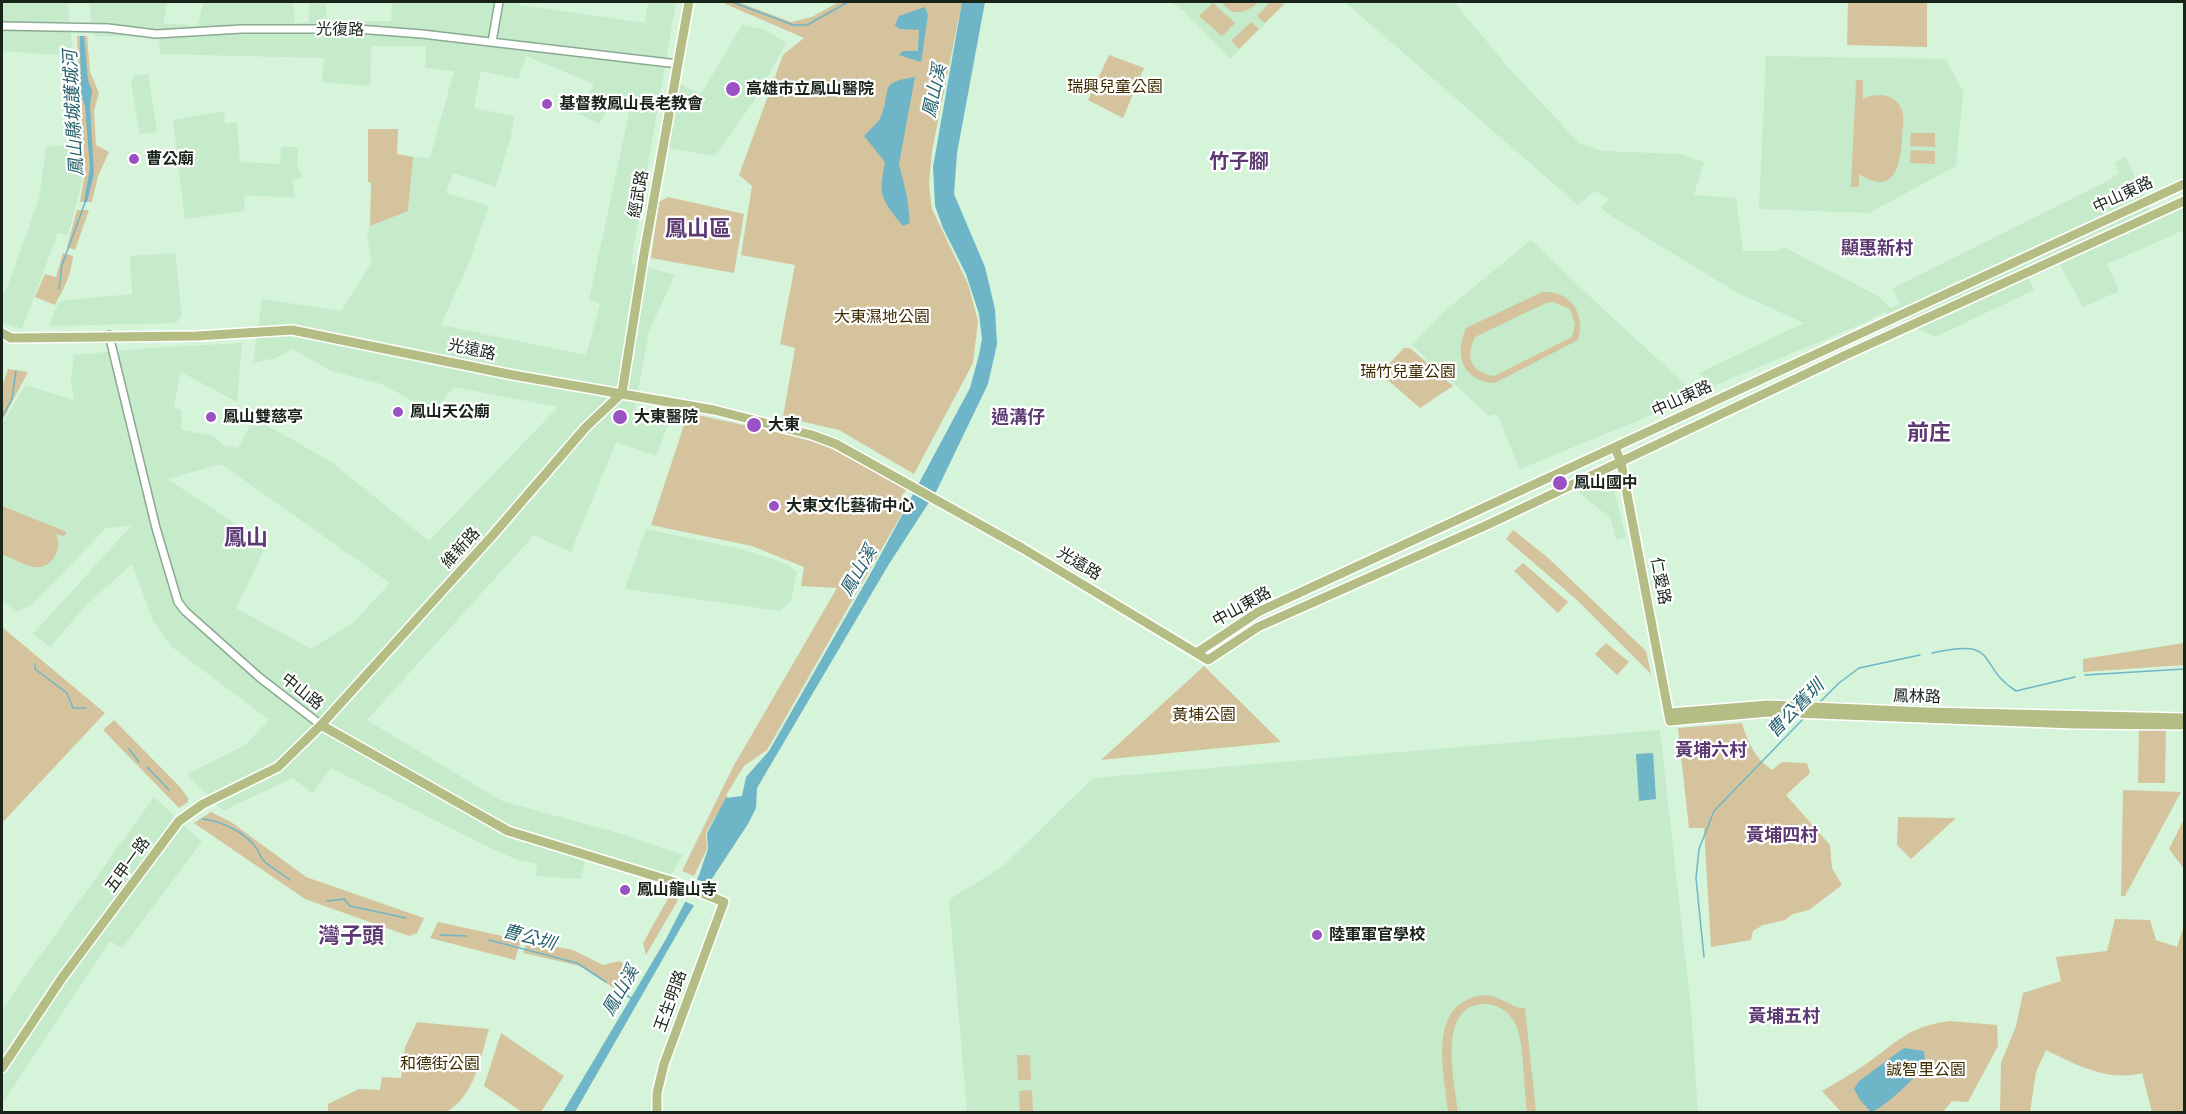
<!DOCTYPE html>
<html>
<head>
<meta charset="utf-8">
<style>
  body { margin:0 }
  #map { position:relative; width:2186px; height:1114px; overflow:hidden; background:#d5f4da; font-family:"PT Sans Narrow",sans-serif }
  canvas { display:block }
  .frame { position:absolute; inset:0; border:3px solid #18231a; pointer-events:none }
</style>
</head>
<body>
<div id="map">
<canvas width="2186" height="1114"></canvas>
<div class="frame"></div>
</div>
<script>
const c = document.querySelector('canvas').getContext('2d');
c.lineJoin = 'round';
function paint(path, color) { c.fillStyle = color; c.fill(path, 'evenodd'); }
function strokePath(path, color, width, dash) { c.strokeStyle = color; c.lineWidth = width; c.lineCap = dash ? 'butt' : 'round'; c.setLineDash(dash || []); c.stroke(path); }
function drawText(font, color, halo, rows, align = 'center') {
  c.font = font + ' "PT Sans Narrow","Noto Sans TC",sans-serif'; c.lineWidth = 4.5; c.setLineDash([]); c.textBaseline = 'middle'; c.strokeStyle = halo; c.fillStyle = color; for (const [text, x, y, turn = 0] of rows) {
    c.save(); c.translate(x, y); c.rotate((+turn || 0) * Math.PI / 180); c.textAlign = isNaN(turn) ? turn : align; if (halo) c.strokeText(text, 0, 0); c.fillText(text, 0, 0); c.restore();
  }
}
paint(new Path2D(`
  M2 2H68L73 56 2 51Z
  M89 2H168L163 23 198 26 203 2H293L295 24 309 22V2H326L327 21H391L392 2H519L520 5 645 23 648 2H676L631 263 675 275 649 331 635 409 670 420 656 456 616 442 571 552 534 535 367 720 502 801 625 835 683 855 671 875 587 851 581 879 536 876 537 864 515 859 486 846 331 768 313 793 292 778 223 811 187 774 245 745 269 720 172 647 153 621 132 564 87 604 50 647 33 634 131 526 106 528 32 605 16 612 2 600V425L25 385 74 400 71 382 74 355 149 348 242 343 237 402 181 372 174 407 182 410 181 430 213 436 223 445 238 448 254 418 330 461 429 541 558 407 454 387 433 412 382 384 331 371 293 349 275 358 253 363 262 299 341 311 372 262 367 237 370 226 408 211 413 157 430 158 454 71 425 68 426 46H371L370 86 322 82 324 58 160 54 159 37 94 36ZM526 56 594 84 578 113 599 124 615 96 632 99 589 300 600 304 586 355 441 325 468 265 489 206 446 193 453 173 496 187 511 136 514 116 474 108 481 71 518 79ZM221 464 390 583 354 622 311 649 236 608 267 544 167 479Z
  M1171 2H1287L1230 59 1185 12Z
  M1345 2H1454L1507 66 1580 144 1603 151 1680 154 1704 162 1694 195 1736 198 1743 251H1777L1784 247 1878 296 1890 308 1900 304 1893 288 2109 180 2119 173 2115 162 2126 157 2154 218 2184 205V230L2107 264 2119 291 2083 307 2060 265 2029 278 2034 290 1935 337 1884 312 1864 323 1713 386 1699 373 1804 323 1736 292 1613 217 1601 208 1609 199 1595 191 1578 205Z
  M742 25 764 29 786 43 758 95 715 156 667 148 678 83 701 94Z
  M1766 56 1946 59 1963 92 1956 166 1869 213 1759 209Z
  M148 74 157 132 140 134 131 84 134 76Z
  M224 111 225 124 237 122 240 162 280 164 281 147H298L297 166 303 177 292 181 296 198 244 195 245 211 185 219 173 120Z
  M81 143 84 174 68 235 58 233 22 329 2 323V292L5 293 39 199 46 147Z
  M1531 240 1601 307 1698 396 1520 469 1497 414 1489 416 1412 345 1446 310Z
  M175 253 182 315 176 323 49 326 59 301 132 294 130 256Z
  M1609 471 1626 537 1616 540 1611 519 1574 488Z
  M646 529 741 549 787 564 797 572 791 600 781 611 625 589Z
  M1660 730 1691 1009 1698 1112H967L949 900 1003 866 1093 778Z
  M154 797 202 842 122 948 110 941 2 1104V1009Z`), '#c5ebcb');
paint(new Path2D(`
  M721 2H738L791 22 812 17 839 2H962L932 151 929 184 932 209 968 284 978 321 973 363 914 474 839 430 783 417 795 348 780 344 795 265 741 255 752 186 739 175 783 55 804 38Z
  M1222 2H1258C1247 13 1232 18 1222 2Z
  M1270 2 1284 4 1265 23 1257 16Z
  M1848 2H1927V47L1847 45Z
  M1213 3 1235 23 1222 36 1199 16Z
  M1251 22 1259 29 1239 49 1231 41Z
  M77 36H87L90 72 99 93 94 111 96 145 109 152 98 176 92 202H80L85 173Z
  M1109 55 1144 68 1123 118 1088 100Z
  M1856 80H1863V99C1876 92 1897 93 1902 111 1905 119 1902 130 1902 139 1900 166 1894 197 1859 174V187H1851Z
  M368 129H398L397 154 413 157 408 211 370 226 371 183 368 182Z
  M1911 133H1935V147L1910 146Z
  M1911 150 1935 151V164L1910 163Z
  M668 197 744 214 734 273 651 258 659 202Z
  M77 210H89L75 250 67 247Z
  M63 253 73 256C70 278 65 286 55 305L35 297 45 274 56 277Z
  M1542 292C1571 290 1586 314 1578 340L1495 383C1462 381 1454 355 1466 328ZM1553 302 1570 309 1575 324 1572 337 1494 376C1471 372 1465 358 1475 337L1546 303Z
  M1404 348H1410L1453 386 1420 408 1383 376V370Z
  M8 369 28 372 2 421V387Z
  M688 413 818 441 907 490 901 496 909 501 767 750 744 766 726 795 730 800 715 817 706 833 707 849 694 876 682 871 733 767 837 588 801 586 804 567 752 546 651 525Z
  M2 506 67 532 64 536 56 534C63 548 52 570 34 567 23 565 12 558 2 554Z
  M1513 530 1546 556 1646 651 1651 674 1578 601 1506 539Z
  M1523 563 1568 602 1558 613 1514 571Z
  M2 627 105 713 2 823Z
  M1606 643 1629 662 1617 675 1595 654Z
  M2184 643V665L2083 672V659Z
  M1204 666 1281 742 1101 760Z
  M114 720 179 786 188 798V802L179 808 103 730Z
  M1742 723C1747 741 1756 760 1772 770L1782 762 1807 763 1810 773 1786 795 1830 845 1832 868 1842 885 1809 910 1793 914 1785 920 1763 925 1753 931 1751 940 1711 947 1704 828H1689L1678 728Z
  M2139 726 2166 727 2165 783H2138Z
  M2123 790 2181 792 2125 896H2121Z
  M211 812 231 822 306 877 424 918 417 933 409 936 305 899 194 823Z
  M1898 817 1956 818 1911 859 1897 845Z
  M2184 819V869L2169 849Z
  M670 895 678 900 646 955 643 943Z
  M2115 919 2150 920 2156 940 2177 947 2184 925V1112H2152L2142 1073C2108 1082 2076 1065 2046 1050L2036 1072 2030 1112H2000L2001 1063 2016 1026 2023 993 2061 981 2056 957 2107 951Z
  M438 922 521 940 515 960 430 938Z
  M527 941 573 950 603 965 620 961 630 969 617 990 580 966 523 953Z
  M1483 995C1501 995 1512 1009 1525 1008L1536 1112H1527C1524 1092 1524 1042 1516 1025 1511 1014 1500 1005 1487 1004 1435 1001 1455 1083 1458 1112H1448C1445 1072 1425 1004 1483 995Z
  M1949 1021 1997 1025 1998 1046 1968 1102 1952 1101 1943 1112H1841L1822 1091C1837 1082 1852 1074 1866 1064 1899 1041 1907 1027 1949 1021Z
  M417 1022 489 1029C480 1059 475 1096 446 1112H328V1104L359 1089 380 1090 382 1077 401 1078 405 1047Z
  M501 1033 564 1076 541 1112H522L484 1086Z
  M1030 1055 1031 1080H1018L1017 1055Z
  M1032 1090 1033 1112H1020L1019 1091Z`), '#d5c39e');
paint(new Path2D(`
  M962 2H985L957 153 954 194 985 267 995 309 997 344 988 384 937 490 889 564 757 788 756 808 748 824 688 915 575 1112H563L666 939 699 875 708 849 707 833 726 798 742 796 746 777 769 751 873 569 970 388 979 355 982 339 979 314 966 274 943 228 935 206 933 167Z
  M925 7 928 15 921 62 899 55 903 51H918L919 30 899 29 895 25 899 16Z
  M80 36H84L88 80 92 91 90 107 94 174 87 202H84L90 168 85 106 81 94Z
  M915 77 899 164 907 196 910 223 903 226C881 199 878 196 885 162L864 136C869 130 880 122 882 114 892 87 878 83 915 77Z
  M1653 753 1656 799 1639 801 1636 754Z
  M1904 1048 1924 1051C1925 1057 1925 1061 1923 1066 1917 1077 1883 1109 1871 1112L1860 1100 1854 1089 1859 1081Z`), '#6eb6c7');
paint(new Path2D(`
  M694 878 710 885 697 907 682 900Z`), '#d5f4da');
strokePath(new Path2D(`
  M732 2 793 25H807L848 2
  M59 289 62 265 86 200
  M2 417 12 399 16 371
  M1932 653C2002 637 1975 665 2016 691L2075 677
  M35 664V669L67 693 73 708H86
  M2085 675 2184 669
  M1819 703 1839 683 1859 668 1920 655
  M129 749 139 762
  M147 767 169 790
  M202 819C220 821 241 830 253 844 259 849 260 859 266 863 274 869 282 874 290 880
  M327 901 344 899 350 906 406 918
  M440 935 466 936
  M489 940 577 963 606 982
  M1704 957 1696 878 1699 849 1714 811 1805 717
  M624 994 631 998`), '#6eb6c7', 1.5);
const minor = new Path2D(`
  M2 26 108 28 156 34 242 29H357L422 34 678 64
  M492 42 499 2
  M109 335 156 528 178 602 185 611 259 677 321 725`);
const major = new Path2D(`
  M2 333 11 338 197 336 292 330 513 375 714 410 812 435 836 444 1022 548 1208 660 1258 627 1487 525 1850 353 2184 201
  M622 393 644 254 689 2
  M1615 448 1621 462 1670 721 1768 712 2075 724 2184 725
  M1198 652 1258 612 2184 184
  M1670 713 1768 705 1926 712 2184 718
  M321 725 508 831 674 882 724 902 664 1064 657 1093V1112
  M2 1068 62 978 179 821 203 804 278 767 321 725 492 536 586 427 622 393`);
strokePath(minor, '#8ca991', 10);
strokePath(major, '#fff', 12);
strokePath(minor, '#fff', 7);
strokePath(major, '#b4bd83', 9);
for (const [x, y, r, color] of [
  [733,89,8,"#9a51c4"],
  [547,104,6,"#9a51c4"],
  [134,159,6,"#9a51c4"],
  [398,412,6,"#9a51c4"],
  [211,417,6,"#9a51c4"],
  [620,417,8,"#9a51c4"],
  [754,425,8,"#9a51c4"],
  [1560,483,8,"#9a51c4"],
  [774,506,6,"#9a51c4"],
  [625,890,6,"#9a51c4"],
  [1317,935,6,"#9a51c4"]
]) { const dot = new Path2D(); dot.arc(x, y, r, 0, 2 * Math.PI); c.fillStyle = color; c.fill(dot); strokePath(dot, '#fff', 2); }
drawText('16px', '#18231a', '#fff', [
  ["光復路",340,30,1],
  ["經武路",639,194,-80],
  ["中山東路",2123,195,-25],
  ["光遠路",472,350,12],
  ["中山東路",1682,399,-25],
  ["維新路",461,548,-48],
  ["光遠路",1079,564,31],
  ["仁愛路",1660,581,79],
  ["中山東路",1242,607,-29],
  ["中山路",302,692,38],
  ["鳳林路",1917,697,2],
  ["五甲一路",128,865,-54],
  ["王生明路",671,1001,-70]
]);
drawText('16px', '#3f2d00', '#fff', [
  ["瑞興兒童公園",1115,87],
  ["大東濕地公園",882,317],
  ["瑞竹兒童公園",1408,372],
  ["黃埔公園",1204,715],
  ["和德街公園",440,1064],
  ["誠智里公園",1926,1070]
]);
drawText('bold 16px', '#18231a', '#fff', [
  ["高雄市立鳳山醫院",746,89],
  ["基督教鳳山長老教會",559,104],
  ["曹公廟",146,159],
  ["鳳山天公廟",410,412],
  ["鳳山雙慈亭",223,417],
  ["大東醫院",634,417],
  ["大東",768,425],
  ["鳳山國中",1574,483],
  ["大東文化藝術中心",786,506],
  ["鳳山龍山寺",637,890],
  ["陸軍軍官學校",1329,935]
], 'left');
drawText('italic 18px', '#25606c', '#fff', [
  ["鳳山溪",935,91,-78],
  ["鳳山縣城護城河",74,113,-93],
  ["鳳山溪",859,571,-60],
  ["曹公舊圳",1796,709,-46],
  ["曹公圳",529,938,15],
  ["鳳山溪",621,991,-60]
]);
drawText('bold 18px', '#5c3972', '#fff', [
  ["顯惠新村",1877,249],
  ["過溝仔",1018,418],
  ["黃埔六村",1711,751],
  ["黃埔四村",1782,836],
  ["黃埔五村",1784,1017]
]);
drawText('bold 20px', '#5c3972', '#fff', [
  ["竹子腳",1239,162]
]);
drawText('bold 22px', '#5c3972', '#fff', [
  ["鳳山區",698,230],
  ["前庄",1929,434],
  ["鳳山",246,539],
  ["灣子頭",351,937]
]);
</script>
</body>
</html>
